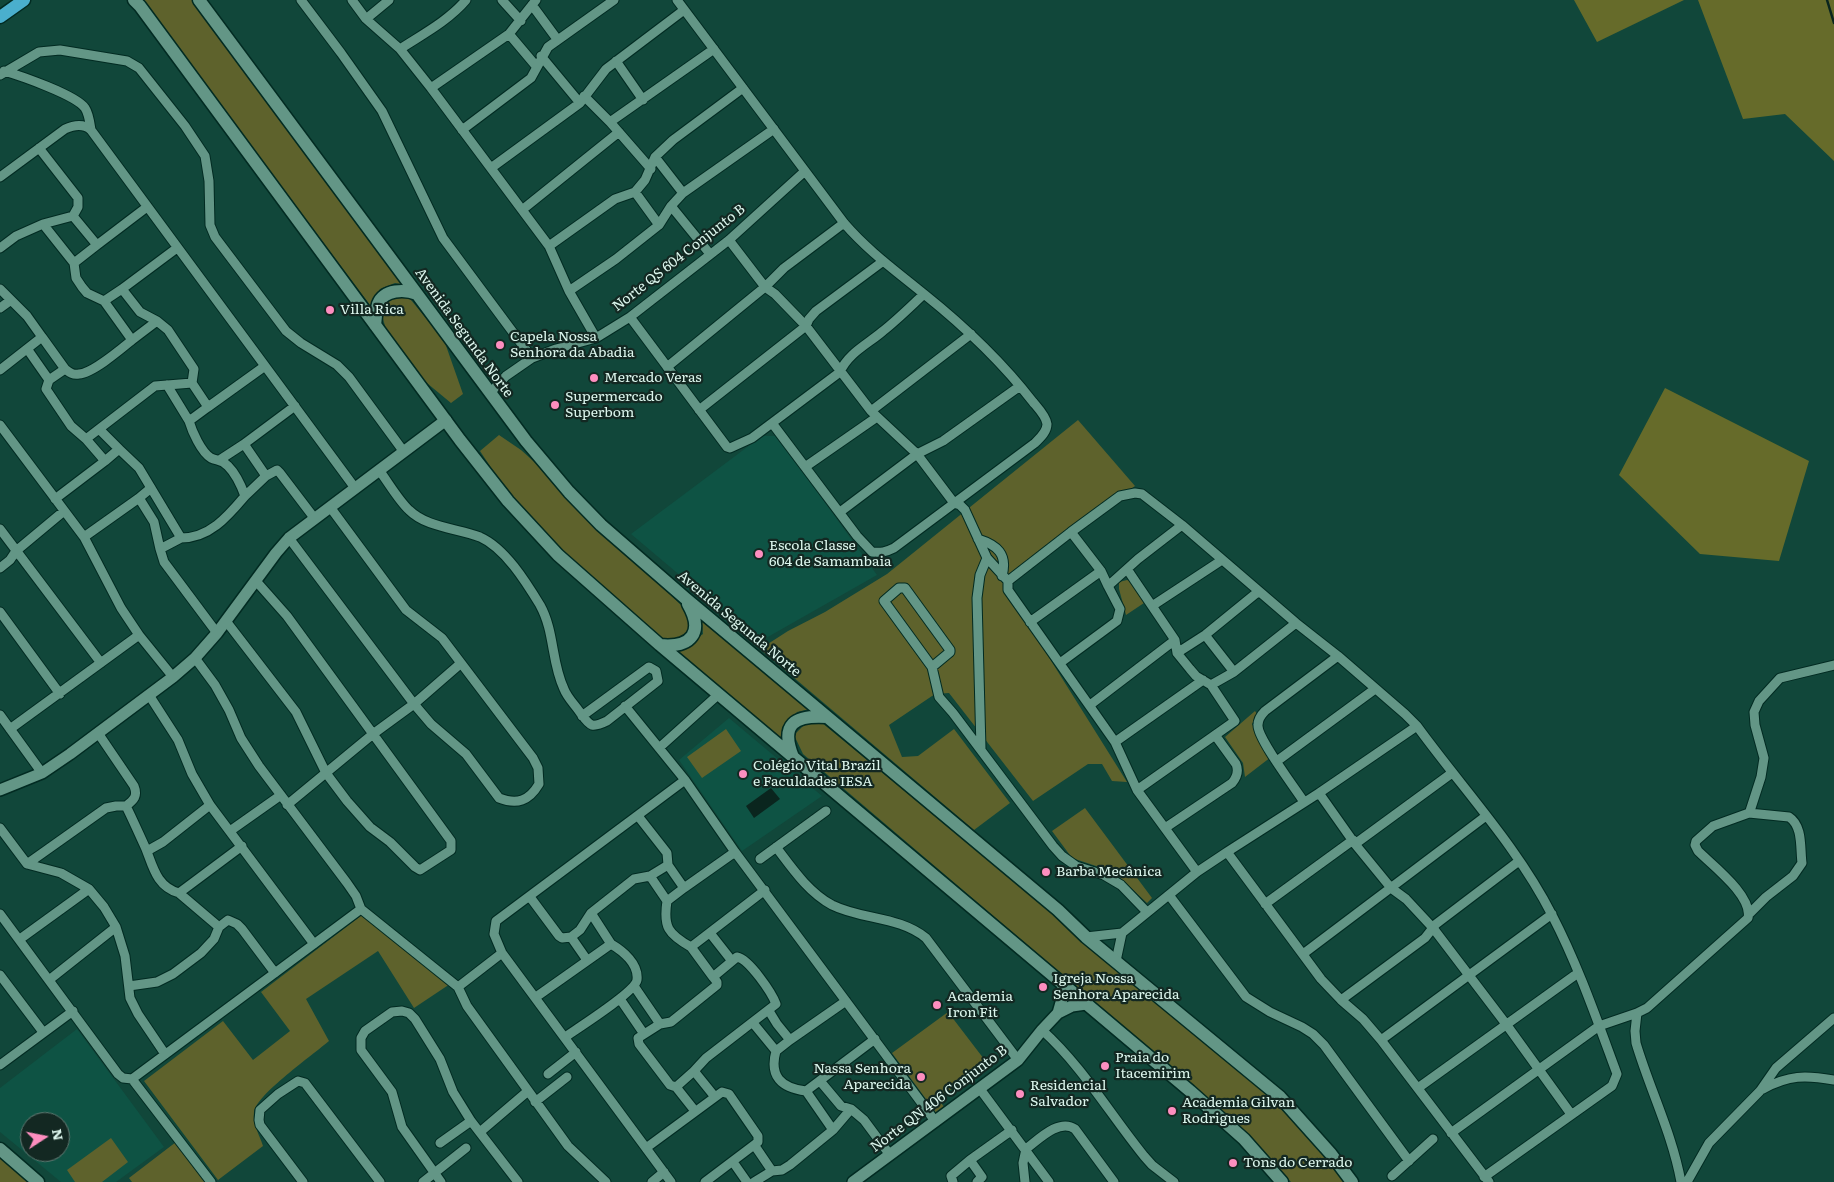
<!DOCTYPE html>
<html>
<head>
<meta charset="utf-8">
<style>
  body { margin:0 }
  #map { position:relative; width:1834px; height:1182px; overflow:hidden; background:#11473a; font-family:Literata,serif }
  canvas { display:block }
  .north { position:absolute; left:20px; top:1112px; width:50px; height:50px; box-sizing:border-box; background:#132822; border:1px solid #637a73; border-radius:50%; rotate:79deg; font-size:14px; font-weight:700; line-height:20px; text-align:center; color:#dcf6ed }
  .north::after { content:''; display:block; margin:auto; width:18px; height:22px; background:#fd8ebf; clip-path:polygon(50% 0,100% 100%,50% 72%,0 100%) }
</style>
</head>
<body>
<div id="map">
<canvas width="1834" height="1182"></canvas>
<div class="north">N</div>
</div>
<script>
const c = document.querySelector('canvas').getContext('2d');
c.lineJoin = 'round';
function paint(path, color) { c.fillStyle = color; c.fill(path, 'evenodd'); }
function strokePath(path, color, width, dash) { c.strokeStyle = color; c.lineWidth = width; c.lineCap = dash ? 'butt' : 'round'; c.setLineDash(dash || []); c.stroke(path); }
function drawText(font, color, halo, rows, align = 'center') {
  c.font = font + ' Literata,serif'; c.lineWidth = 4.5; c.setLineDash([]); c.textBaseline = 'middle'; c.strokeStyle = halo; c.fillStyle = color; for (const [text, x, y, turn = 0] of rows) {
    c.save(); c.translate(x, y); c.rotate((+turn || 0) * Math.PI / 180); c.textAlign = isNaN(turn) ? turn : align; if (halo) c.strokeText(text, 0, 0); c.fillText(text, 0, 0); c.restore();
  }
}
paint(new Path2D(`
  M762 436H777L877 575 759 642 631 534Z
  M729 718 822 796 742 851 679 760Z
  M77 1029 164 1147 116 1182H61L0 1132V1088ZM30 1122H60V1152H30Z`), '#0e5344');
paint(new Path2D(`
  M138 0H194L406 285 395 283 380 289 372 305 373 309 153 15Z
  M403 293 411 300 444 340 463 394 451 403 422 379 386 330 381 311 386 300Z
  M1078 420 1135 486 1003 584 1127 782 1112 781 1102 764H1088L1033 801 949 693 935 694 889 725 902 757 918 756 954 729 1010 803 974 830 760 649 788 631 825 612 887 574Z
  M499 435 521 450 541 468 684 608C693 624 694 627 681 640L664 639 549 540 511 498 480 451Z
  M1127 580 1132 582 1147 601 1126 615 1119 589V582Z
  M699 618 810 709 797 712 782 728V741L670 649 684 647 703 634 702 621Z
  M1255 711 1257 714 1252 724 1271 757 1245 777 1243 763 1225 737Z
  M807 722H821L1278 1099 1347 1182H1291L1239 1125 803 754 794 735Z
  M726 729 741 751 702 778 687 757Z
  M1085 808 1152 898 1147 903 1114 872 1072 858 1052 831Z
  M362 915 453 982 414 1008 378 951 306 999 329 1041C314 1054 256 1095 254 1112 252 1123 260 1136 263 1146L218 1180 144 1081 223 1021 253 1060 290 1031 261 992Z
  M948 1012 987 1063 938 1099 945 1108 937 1114 892 1053Z
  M111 1138 128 1162 102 1182H75L67 1170Z
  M176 1142 206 1182H132L129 1178Z
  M0 1149 39 1182H0Z`), '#5e622c');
paint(new Path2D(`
  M1574 0H1684L1597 42Z
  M1698 0H1834V161L1785 114 1743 119Z
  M1665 388 1809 461 1779 561 1700 554 1619 475Z`), '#666b2a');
paint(new Path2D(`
  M771 788 780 799 754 818 746 806Z`), '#0a251e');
strokePath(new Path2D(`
  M1827 0 1834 23`), '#0a251e', 2.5);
const minor = new Path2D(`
  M301 0 341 53 382 111 443 238 532 358
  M352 0 366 19 400 49 431 88 549 246 569 291 596 338
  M502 0 521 21
  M677 0 844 223C868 251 896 271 924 294 964 326 1002 362 1033 402 1038 408 1046 416 1047 424 1047 432 1040 438 1035 443L894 548C886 552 881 553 872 552L857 536 772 423
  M532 5 557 39
  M366 19 389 0
  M509 34 536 66
  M400 49C423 34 448 21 466 0
  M541 56 580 103
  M616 61 643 100
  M4 71C21 76 76 95 85 108 89 114 90 123 91 130
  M0 75 39 52 60 50 127 61 139 68 185 126 205 156 209 181 210 225 215 237 286 331 301 343 337 365 349 377 404 452
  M431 88 509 34 536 0
  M584 96 610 122 651 169
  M610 122 714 49
  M462 130 531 78 548 47 614 0
  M39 148 78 198V207L73 216 43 224 74 263 97 245 73 216
  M655 157 683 193
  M491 168 580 103 606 69 684 10
  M0 177 65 129C74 125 83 123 91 130L355 488
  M635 192 659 225
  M671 206 683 193 774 129
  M522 210 619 132
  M729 240 765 287 775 294 806 326 871 411 917 454 954 503 960 505 965 510 987 558 1008 581
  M97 245 147 207
  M549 246 615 199 635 192 645 180 655 157 673 140 743 88
  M0 248 16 236 43 224
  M74 263 76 278 82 287 87 293 104 301 132 340 157 321 140 312 122 289 104 301
  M0 289 11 300 0 308
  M122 289 177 248
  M569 291 616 259 659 225 671 206 710 254
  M11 300 27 316 42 337
  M630 317 727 447 730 448 752 438 840 372C848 353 868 344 883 331 897 320 910 307 924 294
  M157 321 168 330 194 369 192 383
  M667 367 765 287 784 268 844 223
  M65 369C70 373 73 375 79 374 93 373 121 349 132 340
  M0 370 42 337 65 369 49 380 28 350
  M49 380 46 389 71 426 86 439 105 461 119 449 99 429 86 439
  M490 393 506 376 532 358 556 349 596 338 630 317 729 240 805 171
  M208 407 265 366
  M699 410 806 326 809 319 816 311 882 262
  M871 411 971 334
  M189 421C192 431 201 452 211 458 217 461 221 459 228 466 236 474 241 485 245 496L266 476 244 444 221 459
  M0 425 84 537 121 608 139 635 173 677
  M99 429 155 386 192 383 208 407 189 421 167 385
  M244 444 295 406
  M119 449 139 468 181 538 160 549 154 522 139 498 151 488
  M805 467 877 417
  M379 470C388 482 399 501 409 510 427 528 458 528 480 537 505 548 526 582 540 605 555 632 551 662 564 689 567 697 574 704 579 711 582 715 587 723 592 725 597 726 603 723 607 721L658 681 656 671 649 667 582 716
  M266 476 277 470 280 473 315 519
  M55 499 105 461
  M840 512 917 454 943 441 1020 386
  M0 529 101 663
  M1071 532 1101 571 1108 586 1138 559 1182 525
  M84 537 139 498
  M181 538C210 538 228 516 245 496
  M289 538 414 704 431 724 466 754 499 798C517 805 529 801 539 784L538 768 533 758 442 638 406 610 330 507
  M978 539C997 545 1008 554 1002 576
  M160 549 164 562 217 633
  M0 568 10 560 16 551 64 511
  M1127 569 1175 640 1177 653 1190 669 1196 676 1211 685 1235 721 1137 790
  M1152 606 1222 560
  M0 612 60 694
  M226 621 296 712 326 773 347 801 370 827 390 842 415 867 420 870 451 850V841L287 616 256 581
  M1030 622 1101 571
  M1205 635 1234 672
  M1177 653 1205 635 1259 591
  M195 658 215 685 229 710 241 738 259 766 347 883 356 896 361 909 458 987
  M1060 663 1117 621 1120 609 1108 586
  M932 667 884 601 899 588H905L950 650V652L932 667 939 697 953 713 1053 846 1062 856 1076 866 1104 875 1121 885 1147 912
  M1211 685 1234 672 1296 623
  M149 695 178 740 192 774 210 805 314 944
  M1090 705 1175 640
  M625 706 685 780
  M0 715 42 773
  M10 729 139 635
  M98 733 134 786C138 796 134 800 126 806 133 820 139 834 146 849 153 867 157 887 179 893L219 927 228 920 237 924 242 929 275 973
  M1115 742 1203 680
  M659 748 719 694
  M981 749 977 598 980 575 987 558
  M1277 761 1375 689
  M1319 793 1355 844 1391 888 1406 899 1433 928 1506 1024 1571 1114
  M1304 802C1295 788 1257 738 1258 725 1258 719 1261 715 1265 711L1338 656
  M287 805 373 734 414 704 460 664
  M1749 813 1789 817C1803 826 1800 848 1802 863L1793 876 1766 897 1749 914
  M638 816 667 853 668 865 684 888 735 852
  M0 828 27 864 61 873 89 889 104 907 116 927 125 956 130 998 138 1014 165 1054
  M1165 828 1232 783C1237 777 1239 771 1236 764L1215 735
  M230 831 281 795
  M1355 844 1452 773
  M776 847C792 868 808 892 832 905 862 920 899 916 926 938L1018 1060
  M147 851 163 842 210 805
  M1227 852 1319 793 1417 726
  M760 859 826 811
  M27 864 106 808 116 806H126
  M1197 872 1137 790 1115 742 1008 590V581L1071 532 1120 496 1135 493 1142 494 1182 525 1296 623 1338 656 1405 714 1417 726C1462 788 1517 846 1552 915 1578 965 1597 1020 1617 1074L1612 1086 1484 1177
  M650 876 667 901
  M684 888 667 901C663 927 668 934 691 947L765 890
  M179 893 242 846
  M1169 895 1246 997 1270 1012 1302 1027 1313 1034 1324 1045 1409 1161
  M530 897 559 936 562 938 571 937 587 960
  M1265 904 1353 840
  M591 913 611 944
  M0 914 118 1074 123 1078 132 1079 211 1182
  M710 933 732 961
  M571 937 580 930 591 913 634 879 650 876 668 865
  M1086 937 1122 933 1197 872 1227 852 1321 979 1341 1000 1363 1019 1381 1040 1489 1182
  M20 939 89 889
  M502 953 458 987 467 1006 568 1146 606 1182
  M1303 954 1486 816
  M1116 961 1122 933
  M0 975 43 1032
  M713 977 737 957C749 959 772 993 776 1004L706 1058 694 1071 715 1097
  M49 980 116 927
  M129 986 157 982 173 974 201 953 214 939 219 927
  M634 986 660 1024 671 1022 717 985V982L713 977 691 947
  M536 997 611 944C623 951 639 964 637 980 635 992 578 1028 565 1037
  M620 999 644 1034
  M1341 1000 1425 938 1436 924 1519 861
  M769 1011 777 1024 790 1040 846 1001
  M1637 1013 1635 1031 1636 1043C1650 1090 1672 1133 1681 1182
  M753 1023 776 1051 790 1040
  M660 1024 638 1038 639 1044 670 1085 676 1087 695 1111
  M1042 1030C1082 1066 1110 1114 1144 1156L1152 1165 1174 1182
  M1381 1040 1552 914
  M776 1051C769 1076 781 1088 806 1091L875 1039
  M0 1065 73 1011
  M548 1074 576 1052
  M132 1079 361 909
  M820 1081 841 1106 851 1109 864 1120 890 1155
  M676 1087 694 1071
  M1418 1088 1578 973
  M980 1089 1049 1182
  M1763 1089C1789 1075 1805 1075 1834 1080
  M806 1091 833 1130
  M535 1102 567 1077
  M480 1132 528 1091
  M1451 1133 1599 1026 1637 1013 1647 1008 1748 918C1753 896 1712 865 1698 851L1695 845 1696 841 1713 826 1749 813 1750 811 1761 777 1764 758 1755 725 1754 712 1759 701 1780 678 1834 665
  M440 1143 471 1121
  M755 1146 772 1171
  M646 1148 722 1092 729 1094 758 1136V1142L705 1182
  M970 1160 1012 1130
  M733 1162 747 1182
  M1392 1176 1433 1139
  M303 1182 260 1125 259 1120 260 1110 278 1094 298 1081 305 1083 380 1182
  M423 1182 466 1148
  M441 1182 402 1127 392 1092 361 1050V1038L365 1031 392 1012 402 1011 409 1013 415 1019 440 1059 453 1092 471 1121 518 1182
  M652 1182 664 1172
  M671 1182 502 953 494 934 496 921 685 780 735 852 935 1121
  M754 1182 772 1171 782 1170 790 1165 833 1130 851 1109
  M953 1182 951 1176 970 1160 982 1177 977 1182
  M1025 1182 1023 1163 1026 1149C1038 1140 1059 1118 1075 1129L1114 1182
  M1687 1182 1709 1143 1760 1091 1776 1068 1834 1018`);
const tertiary = new Path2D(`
  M0 790 42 773 70 754 173 677 195 658 217 633 276 553 289 538 446 420
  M1058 1013 1062 999 1063 984
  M853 1182 1018 1060 1042 1030 1058 1013 1072 1006 1086 1004`);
const secondary = new Path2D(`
  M134 0 140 6 460 440 508 501 558 555 660 645 1190 1091 1244 1139 1282 1182
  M199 0 526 441 569 492 601 525 685 598 1058 910 1086 937 1280 1097 1331 1154 1352 1182
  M375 325C376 318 376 311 378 304 384 289 405 289 417 294
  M660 645C692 648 704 632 688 604
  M793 757C780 724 794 715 827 717
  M0 1149 38 1182`);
const primary = new Path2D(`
  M0 17 24 0`);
strokePath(minor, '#022b22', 11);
strokePath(tertiary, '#022b22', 14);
strokePath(secondary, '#022b22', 15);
strokePath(primary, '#022b22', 15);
strokePath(minor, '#639686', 9);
strokePath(tertiary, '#639686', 11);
strokePath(secondary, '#639686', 12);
strokePath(primary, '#4aafcd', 12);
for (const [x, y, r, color] of [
  [330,310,5,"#fd8ebf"],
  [500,345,5,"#fd8ebf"],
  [594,378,5,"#fd8ebf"],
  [555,405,5,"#fd8ebf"],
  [759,554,5,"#fd8ebf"],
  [743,774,5,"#fd8ebf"],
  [1046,872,5,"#fd8ebf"],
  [1043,987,5,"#fd8ebf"],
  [937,1005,5,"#fd8ebf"],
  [1105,1066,5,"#fd8ebf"],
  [921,1077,5,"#fd8ebf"],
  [1020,1094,5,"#fd8ebf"],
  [1172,1111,5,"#fd8ebf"],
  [1233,1163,5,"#fd8ebf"]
]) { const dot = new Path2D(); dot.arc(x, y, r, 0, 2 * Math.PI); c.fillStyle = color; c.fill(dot); strokePath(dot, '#132822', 2); }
drawText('14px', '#dcf6ed', '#132822', [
  ["Norte QS 604 Conjunto B",679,258,-38],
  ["Avenida Segunda Norte",464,333,54],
  ["Avenida Segunda Norte",739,624,40],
  ["Norte QN 406 Conjunto B",939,1099,-37]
]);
drawText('14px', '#dcf6ed', '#132822', [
  ["Villa Rica",340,310],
  ["Capela Nossa",510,337],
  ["Senhora da Abadia",510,353],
  ["Mercado Veras",604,378],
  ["Supermercado",565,397],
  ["Superbom",565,413],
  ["Escola Classe",769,546],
  ["604 de Samambaia",769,562],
  ["Colégio Vital Brazil",753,766],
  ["e Faculdades IESA",753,782],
  ["Barba Mecânica",1056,872],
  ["Igreja Nossa",1053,979],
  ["Senhora Aparecida",1053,995],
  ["Academia",947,997],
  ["Iron Fit",947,1013],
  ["Praia do",1115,1058],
  ["Itacemirim",1115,1074],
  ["Nassa Senhora",911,1069,"right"],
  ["Aparecida",911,1085,"right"],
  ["Residencial",1030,1086],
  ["Salvador",1030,1102],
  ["Academia Gilvan",1182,1103],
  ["Rodrigues",1182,1119],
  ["Tons do Cerrado",1243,1163]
], 'left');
</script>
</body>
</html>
